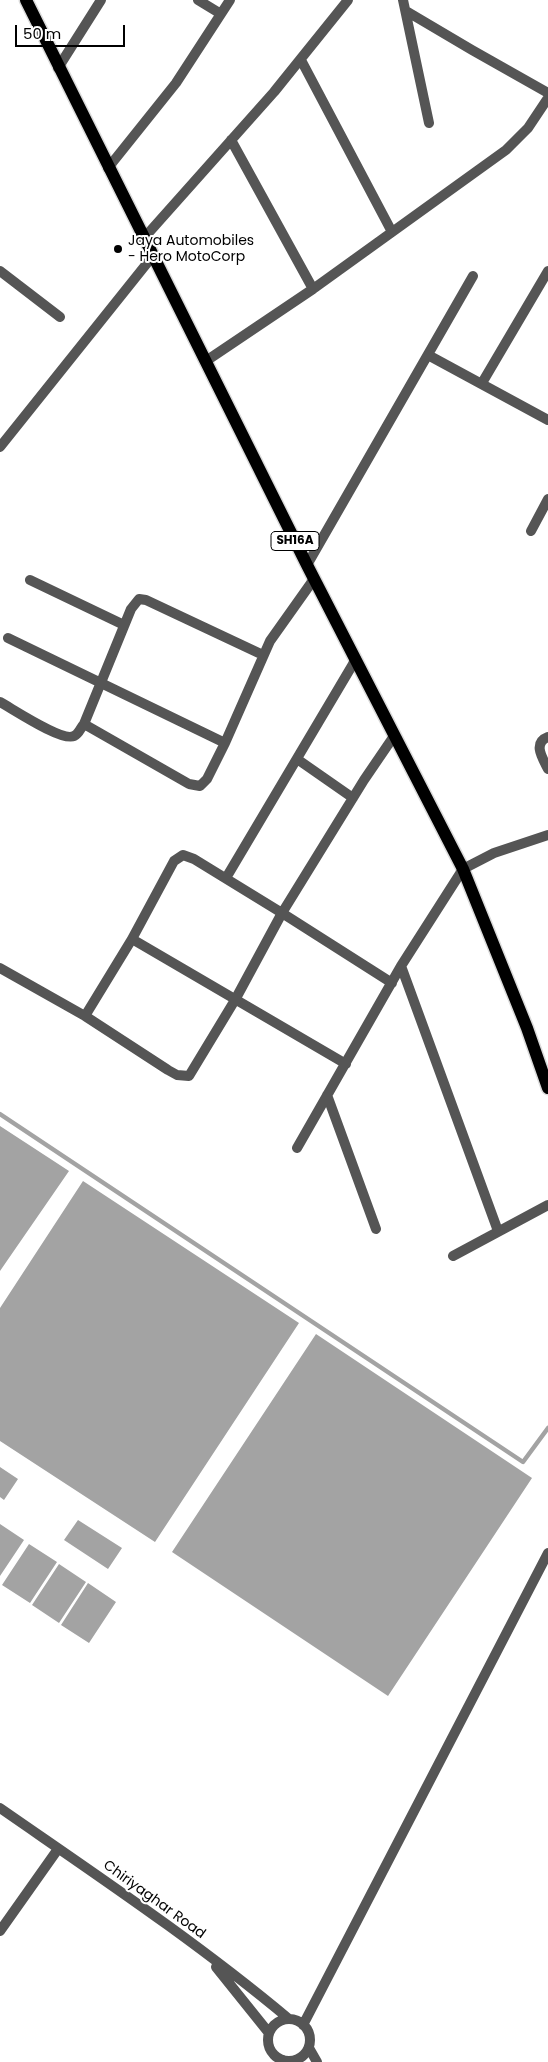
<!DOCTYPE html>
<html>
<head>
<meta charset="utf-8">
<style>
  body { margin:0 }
  #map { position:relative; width:548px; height:2062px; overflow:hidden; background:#fff; font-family:Poppins,sans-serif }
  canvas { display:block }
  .scale { position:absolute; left:15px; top:25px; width:110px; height:22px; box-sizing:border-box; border:2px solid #000; border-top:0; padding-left:6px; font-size:15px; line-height:18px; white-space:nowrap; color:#000; -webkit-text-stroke:4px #fff; paint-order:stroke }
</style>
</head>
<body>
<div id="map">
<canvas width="548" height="2062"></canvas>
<div class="scale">50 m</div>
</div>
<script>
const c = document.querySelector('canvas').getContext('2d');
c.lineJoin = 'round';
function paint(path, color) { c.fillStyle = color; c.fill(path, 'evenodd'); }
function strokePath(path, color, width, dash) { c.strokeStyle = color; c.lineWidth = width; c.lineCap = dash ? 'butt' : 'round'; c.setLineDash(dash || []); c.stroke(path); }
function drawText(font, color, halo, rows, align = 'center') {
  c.font = font + ' Poppins,sans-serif'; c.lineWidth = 4; c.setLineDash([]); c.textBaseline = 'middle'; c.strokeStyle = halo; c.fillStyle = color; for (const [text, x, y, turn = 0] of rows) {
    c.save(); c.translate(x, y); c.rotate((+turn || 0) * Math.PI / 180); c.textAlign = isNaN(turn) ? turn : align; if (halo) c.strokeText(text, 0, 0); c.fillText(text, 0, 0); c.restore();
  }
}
paint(new Path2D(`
  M0 1126 69 1171 0 1271Z
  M83 1181 299 1323 155 1542 0 1441V1308Z
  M316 1334 532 1478 388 1696 172 1552Z
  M0 1467 18 1479 4 1500 0 1497Z
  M78 1520 122 1548 108 1569 64 1540Z
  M0 1524 24 1540 0 1576Z
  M29 1544 57 1562 30 1603 2 1585Z
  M59 1564 86 1582 59 1623 32 1605Z
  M88 1583 116 1602 89 1643 61 1625Z`), '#a3a3a3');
strokePath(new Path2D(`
  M0 1114 523 1462 548 1428`), '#a3a3a3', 4.5);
const primary = new Path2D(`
  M26 0 307 565 463 869 527 1028 548 1088`);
strokePath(primary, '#dbdbdb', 15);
strokePath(new Path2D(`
  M198 0 221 14
  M403 0 429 123
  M406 11 472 50 548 93
  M301 60 392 232
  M58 68 101 0
  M231 140 313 289
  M108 168 176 83 230 0
  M144 238 274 92 348 0
  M0 271 60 317
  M428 355 548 420
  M206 361 313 289 506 150 528 128 548 98
  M482 383 548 271
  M0 447 152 257
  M531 531 548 499
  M307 565 473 276
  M30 580 124 625
  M8 638 225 743
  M0 702C13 709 62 742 74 736 79 734 81 727 84 724L131 609 139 599 146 600 263 655
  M84 724 189 784 200 786 207 779 225 743 270 641 314 579
  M548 737C532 743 543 759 548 769
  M297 759 353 798
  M226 878 356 659
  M132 939 346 1064
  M401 966 498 1231
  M0 968 85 1016 168 1070 177 1075 189 1076 235 1000 282 913 364 780 394 736
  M85 1016 132 939 174 861 183 855 194 859 282 913 392 983
  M327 1095 376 1229
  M297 1148 401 966 463 869 494 853 548 835
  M453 1256 548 1205
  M0 1931 58 1849
  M281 2062 282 2060`), '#555', 10);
strokePath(new Path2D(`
  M0 1808C98 1876 197 1942 289 2019
  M216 1967 269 2033
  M268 2040a21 21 0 1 1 42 0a21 21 0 1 1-42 0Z
  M303 2025 548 1553
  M309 2048 317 2062`), '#555', 10);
strokePath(primary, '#000', 12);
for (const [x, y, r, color] of [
  [118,249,5,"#000"]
]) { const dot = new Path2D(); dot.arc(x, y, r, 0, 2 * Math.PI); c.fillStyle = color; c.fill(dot); strokePath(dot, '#fff', 2); }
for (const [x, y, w] of [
  [295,541,48]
]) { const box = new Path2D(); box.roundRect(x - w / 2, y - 9.5, w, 19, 4); c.fillStyle = '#fff'; c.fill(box); strokePath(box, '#000', 1); }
drawText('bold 12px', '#000', null, [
  ["SH16A",295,541]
]);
drawText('14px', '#000', '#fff', [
  ["Jaya Automobiles",128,241],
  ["- Hero MotoCorp",128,257]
], 'left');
drawText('14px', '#000', '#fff', [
  ["Chiriyaghar Road",154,1900,36]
]);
</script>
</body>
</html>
